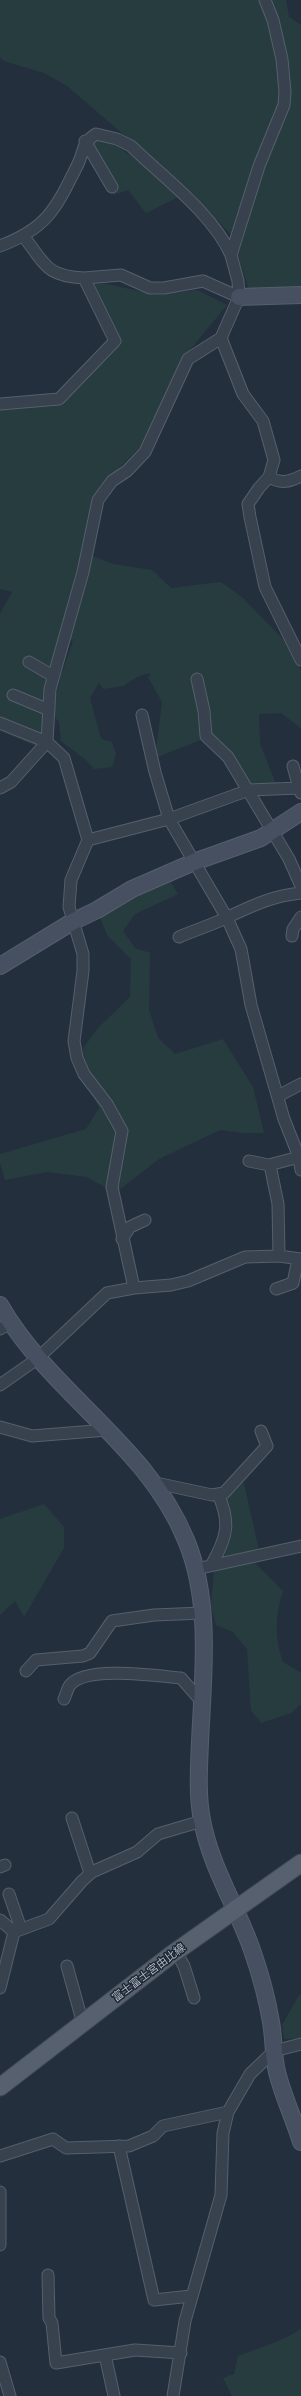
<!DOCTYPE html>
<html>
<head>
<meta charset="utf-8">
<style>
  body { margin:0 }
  canvas { display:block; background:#242f3e }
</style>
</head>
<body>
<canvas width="301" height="2396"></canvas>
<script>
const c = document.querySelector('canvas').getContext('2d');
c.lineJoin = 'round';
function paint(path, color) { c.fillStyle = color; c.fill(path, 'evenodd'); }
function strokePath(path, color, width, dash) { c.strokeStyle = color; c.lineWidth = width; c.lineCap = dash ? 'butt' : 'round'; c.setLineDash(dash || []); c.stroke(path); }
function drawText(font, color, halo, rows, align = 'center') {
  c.font = font + ' Manrope,"Noto Sans JP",sans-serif'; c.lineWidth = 3; c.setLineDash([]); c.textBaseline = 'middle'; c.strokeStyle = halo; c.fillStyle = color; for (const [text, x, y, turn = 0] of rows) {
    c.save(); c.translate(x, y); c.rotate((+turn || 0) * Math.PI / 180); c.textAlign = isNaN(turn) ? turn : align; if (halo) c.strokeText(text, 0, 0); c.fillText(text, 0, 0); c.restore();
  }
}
paint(new Path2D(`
  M0 0H286L289 17 301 25V286L249 290 232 236 193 194 67 86 44 73 4 61 0 57Z
  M94 139C122 140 157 179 178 197L146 213 128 190 114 195 89 152Z
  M93 281 157 295 197 290 227 305 184 357 145 442 113 474 85 546 59 656 53 708 61 675 73 641 68 640 87 554 113 564 152 570 171 588 221 582 243 598 283 639 301 671V728L281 713 259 714 260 744 276 784 246 791 208 737 155 758 162 702 148 677 151 673 139 676 123 686 103 689 99 683 90 698 101 739 112 742 116 754 112 767 94 769 86 760 61 741 59 722 52 714 41 748 0 731V614L12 592 0 589V409L60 404 119 343Z
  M168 878 178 894 135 914 123 931 135 948 150 953 149 1010 158 1038 175 1054 223 1039 253 1087 264 1133H243L220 1130 159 1159 115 1193 87 1177 47 1172 5 1180 0 1163V1154L86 1129 99 1108 84 1077 83 1048 99 1027 130 997 131 959 107 935 97 910Z
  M243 1479 260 1555 255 1563 283 1591C275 1615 274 1638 283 1662L301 1673V1704L291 1713 261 1723 251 1710 247 1649 233 1632 216 1625 211 1606 214 1570 225 1498Z
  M44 1504 64 1527V1548L24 1617 15 1601 0 1615V1519Z
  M299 1995H301V2038L284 2039 282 2025Z
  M301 2329V2396H232L223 2378 234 2374 238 2356C259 2348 283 2341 301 2329Z`), '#263c3f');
const street = new Path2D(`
  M85 141 112 187
  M0 246C48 228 56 208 78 164 85 149 81 144 96 134L117 139 131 146C164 178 212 213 231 255
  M84 278 121 275 150 288H164L203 281 239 297
  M221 338 243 394 263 421 274 460 269 477 259 488 248 504 250 517 265 587 301 660
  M0 404 59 399 115 341 84 278C46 276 46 265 24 237
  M269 477C281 484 289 482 301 476
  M29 662 53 676
  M197 679 204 711 206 736 228 757 289 859 301 886
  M13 695 49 710
  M142 715 155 772 169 819 227 918 241 949 251 1005 284 1119 299 1157 301 1170
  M0 723 47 742 64 758 88 840 71 880 69 907 83 954V971L74 1041 77 1058 84 1074 107 1104 122 1131 112 1187 134 1288
  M293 766 299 788
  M0 788 11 782 47 742 50 689 83 572 98 500 112 481 127 471 145 452 188 359 221 338 239 297 238 281 231 255 259 166 284 105 285 92 282 59 273 20 265 0
  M88 840 169 819 249 790 299 788 301 793
  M292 936 293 929 301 917
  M179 937C195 930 212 925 228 917 254 905 272 896 301 893
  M278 1096 301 1084
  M249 1161 269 1165 299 1157
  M270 1165 278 1204 279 1256
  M122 1239 130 1227 145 1220
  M276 1289 293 1283 298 1259
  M0 1329 10 1323
  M0 1385 37 1359 107 1293 134 1288 171 1285 188 1281 245 1257 279 1256 301 1259
  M0 1427 32 1436 107 1430
  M156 1483 212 1495 224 1493 267 1446 261 1431
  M212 1564C227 1537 231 1523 218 1494
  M196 1569 301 1546
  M26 1671 36 1660 83 1656 90 1653 112 1621 154 1615 202 1613
  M64 1699C66 1695 67 1689 70 1685 86 1665 158 1676 181 1678L202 1702
  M72 1818 90 1873
  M0 1867 5 1865
  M9 1894 21 1929
  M0 1920 14 1932
  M14 1932 49 1919 82 1881 92 1872 137 1852 158 1834 202 1821
  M176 1952 184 1966 194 1998
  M67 1966 83 2024
  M0 1988 14 1932
  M119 2146 154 2300 191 2296
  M0 2156 53 2139 66 2148 129 2146 153 2136 163 2126 228 2112
  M0 2192V2245
  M48 2275 49 2318 52 2323 56 2363 135 2350 181 2353
  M105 2355 114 2396
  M0 2362 10 2396
  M173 2396 185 2321 221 2195 223 2133 228 2112 250 2074 274 2051 301 2044`);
const secondary = new Path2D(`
  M239 297 301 295
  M0 966 72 922 97 910 132 889 194 862 261 838 301 812
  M0 1305C51 1394 147 1444 186 1540 212 1602 203 1676 200 1742 199 1767 197 1795 202 1820 210 1865 237 1907 252 1950 260 1973 267 1998 271 2022 274 2038 273 2056 277 2072 283 2096 294 2119 301 2142`);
const primary = new Path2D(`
  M0 2087 171 1955 301 1863`);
strokePath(street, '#565f6c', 13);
strokePath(secondary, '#565f6c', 18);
strokePath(primary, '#414a57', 19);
strokePath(street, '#38414e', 11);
strokePath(secondary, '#465061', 16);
strokePath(primary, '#56606e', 17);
drawText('11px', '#b4bcc9', '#1d2633', [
  ["富士富士宮由比線",149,1973,-37]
]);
</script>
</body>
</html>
